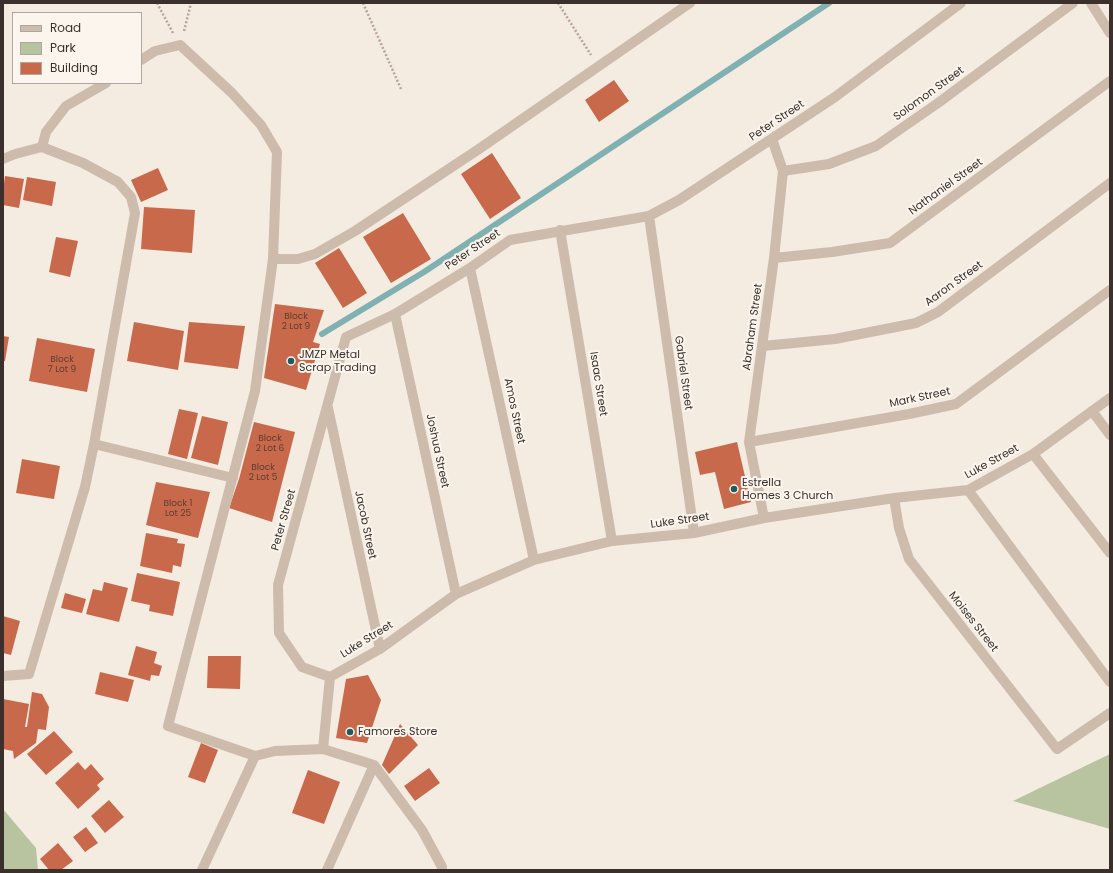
<!DOCTYPE html>
<html>
<head>
<meta charset="utf-8">
<style>
  body { margin:0 }
  #map { position:relative; width:1113px; height:873px; overflow:hidden; background:#f4ebe1; font-family:Poppins,sans-serif }
  canvas { display:block }
  .frame { position:absolute; inset:0; border:4px solid #3b302b; pointer-events:none }
  .legend { position:absolute; left:12px; top:12px; width:130px; height:72px; box-sizing:border-box; background:#fbf5ee; border:1px solid #aea6a0; margin:0; padding:5px 7px; list-style:none; font-size:12px; color:#3b302b }
  .legend li { display:flex; align-items:center; gap:8px; height:20px }
  .legend b { width:20px; border:1px solid #aea6a0 }
</style>
</head>
<body>
<div id="map">
<canvas width="1113" height="873"></canvas>
<div class="frame"></div>
<ul class="legend">
<li><b style="height:5px;background:#cdbbac"></b>Road</li>
<li><b style="height:11px;background:#b8c4a0"></b>Park</li>
<li><b style="height:11px;background:#c8694b"></b>Building</li>
</ul>
</div>
<script>
const c = document.querySelector('canvas').getContext('2d');
c.lineJoin = 'round';
function paint(path, color) { c.fillStyle = color; c.fill(path, 'evenodd'); }
function strokePath(path, color, width, dash) { c.strokeStyle = color; c.lineWidth = width; c.lineCap = dash ? 'butt' : 'round'; c.setLineDash(dash || []); c.stroke(path); }
function drawText(font, color, halo, rows, align = 'center') {
  c.font = font + ' Poppins,sans-serif'; c.lineWidth = 4; c.setLineDash([]); c.textBaseline = 'middle'; c.strokeStyle = halo; c.fillStyle = color; for (const [text, x, y, turn = 0] of rows) {
    c.save(); c.translate(x, y); c.rotate((+turn || 0) * Math.PI / 180); c.textAlign = isNaN(turn) ? turn : align; if (halo) c.strokeText(text, 0, 0); c.fillText(text, 0, 0); c.restore();
  }
}
paint(new Path2D(`
  M1110 754V829L1013 801Z
  M3 809 36 848 38 870H3Z`), '#b8c4a0');
strokePath(new Path2D(`
  M322 334 424 272 829 3`), '#7fb0b2', 6);
paint(new Path2D(`
  M614 80 629 101 599 122 585 100Z
  M492 153 521 198 490 219 461 174Z
  M158 168 168 190 141 202 131 180Z
  M5 176 24 179 19 208 3 205V191Z
  M27 177 56 182 52 206 23 200Z
  M144 207 195 210 192 253 141 249Z
  M403 213 431 259 391 283 363 237Z
  M56 237 78 241 70 277 49 272Z
  M339 248 367 293 343 308 315 263Z
  M275 304 324 310 313 342 320 344 306 390 264 378Z
  M134 322 184 331 178 370 127 361Z
  M189 322 245 326 238 369 184 362Z
  M3 336 9 337 5 361H3Z
  M37 338 95 349 87 392 29 381Z
  M179 409 198 413 187 459 168 454Z
  M202 416 228 422 218 465 191 458Z
  M254 422 295 432 272 522 229 508 239 479Z
  M737 442 751 502 724 509 715 472 700 475 695 452Z
  M22 459 60 466 54 499 16 493Z
  M156 482 210 492 198 538 146 525Z
  M146 533 178 539 177 543 185 544 181 567 173 565 172 573 140 566Z
  M137 573 180 582 173 616 149 611 150 605 131 601Z
  M104 582 128 588 119 622 86 614 93 589 102 591Z
  M65 593 86 599 82 613 61 608Z
  M3 616 20 621 11 655 3 653Z
  M136 646 157 652 154 663 162 666 159 676 151 675 150 681 128 675Z
  M208 656H241L240 689 207 688Z
  M100 672 134 680 128 702 95 694Z
  M368 675 381 700 367 743 336 738 346 679Z
  M32 692 42 694 49 707 46 730 38 729 36 743 14 759 13 751 3 749V699L29 704 25 727H27Z
  M400 724 418 745 389 774 382 765Z
  M54 731 73 752 46 775 27 754Z
  M201 743 218 750 205 783 188 777Z
  M78 762 85 770 91 764 104 779 97 785 100 789 78 809 55 783Z
  M429 768 440 783 415 801 404 786Z
  M308 770 340 782 324 824 292 813Z
  M109 800 124 817 105 833 91 816Z
  M86 827 98 843 85 852 73 837Z
  M58 843 73 861 61 870H49L40 859Z`), '#c8694b');
strokePath(new Path2D(`
  M157 3 173 33
  M363 3 401 89
  M558 3 591 55
  M184 31 191 3`), '#b9a596', 2.5, [2, 2]);
strokePath(new Path2D(`
  M1091 3 1110 33
  M141 60 155 51 180 45 232 93 261 125 277 152 273 259 255 391 168 726 255 756 275 751 323 749 374 765 422 830 442 867V870
  M3 159 15 154 42 147 46 132 66 106 106 83
  M783 171 829 164 876 146 938 103 1073 3
  M649 216 694 533
  M560 230 612 541
  M774 258 832 252 890 243 1110 81
  M273 259H298L315 254 355 231 479 149 690 3
  M470 268 534 560
  M395 314 456 594
  M763 346 835 339 916 323 938 312 1110 183
  M328 408 380 649
  M1092 411 1110 435
  M749 442 909 414 956 404 1110 290
  M94 444 233 478
  M1033 454 1110 553
  M968 490 1110 682
  M894 498 899 528 909 559 1057 749 1110 713
  M764 518 749 442 774 258 783 171 772 139
  M3 676 29 674 85 487 94 444 135 213 131 197 118 182 83 163 42 147
  M330 677 302 667 279 633 278 585 346 337 395 314 470 268 510 240 649 216 679 200 835 97 961 3
  M330 677 380 649 456 594 534 560 612 541 694 533 764 518 894 498 968 490 1033 454 1110 398
  M323 749 330 677
  M202 870 255 756
  M327 870 374 765`), '#cdbbac', 10);
for (const [x, y, r, color] of [
  [291,361,4,"#1f5a5e"],
  [734,489,4,"#1f5a5e"],
  [350,732,4,"#1f5a5e"]
]) { const dot = new Path2D(); dot.arc(x, y, r, 0, 2 * Math.PI); c.fillStyle = color; c.fill(dot); strokePath(dot, '#fbf5ee', 1.5); }
drawText('9px', '#5e3e33', null, [
  ["Block",296,317],
  ["2 Lot 9",296,327],
  ["Block",62,360],
  ["7 Lot 9",62,370],
  ["Block",270,439],
  ["2 Lot 6",270,449],
  ["Block",263,468],
  ["2 Lot 5",263,478],
  ["Block 1",178,504],
  ["Lot 25",178,514]
]);
drawText('11px', '#3b302b', '#fbf5ee', [
  ["Solomon Street",929,94,-36],
  ["Peter Street",777,121,-34],
  ["Nathaniel Street",946,187,-36],
  ["Peter Street",473,250,-34],
  ["Aaron Street",954,284,-36],
  ["Abraham Street",753,327,-82],
  ["Gabriel Street",683,373,82],
  ["Isaac Street",598,384,81],
  ["Mark Street",920,398,-12],
  ["Amos Street",514,411,78],
  ["Joshua Street",437,451,78],
  ["Luke Street",992,462,-29],
  ["Peter Street",284,520,-74],
  ["Luke Street",680,521,-8],
  ["Jacob Street",365,525,78],
  ["Moises Street",973,622,52],
  ["Luke Street",367,640,-32]
]);
drawText('11px', '#3b302b', '#fbf5ee', [
  ["JMZP Metal",299,355],
  ["Scrap Trading",299,368],
  ["Estrella",742,483],
  ["Homes 3 Church",742,496],
  ["Famores Store",358,732]
], 'left');
</script>
</body>
</html>
